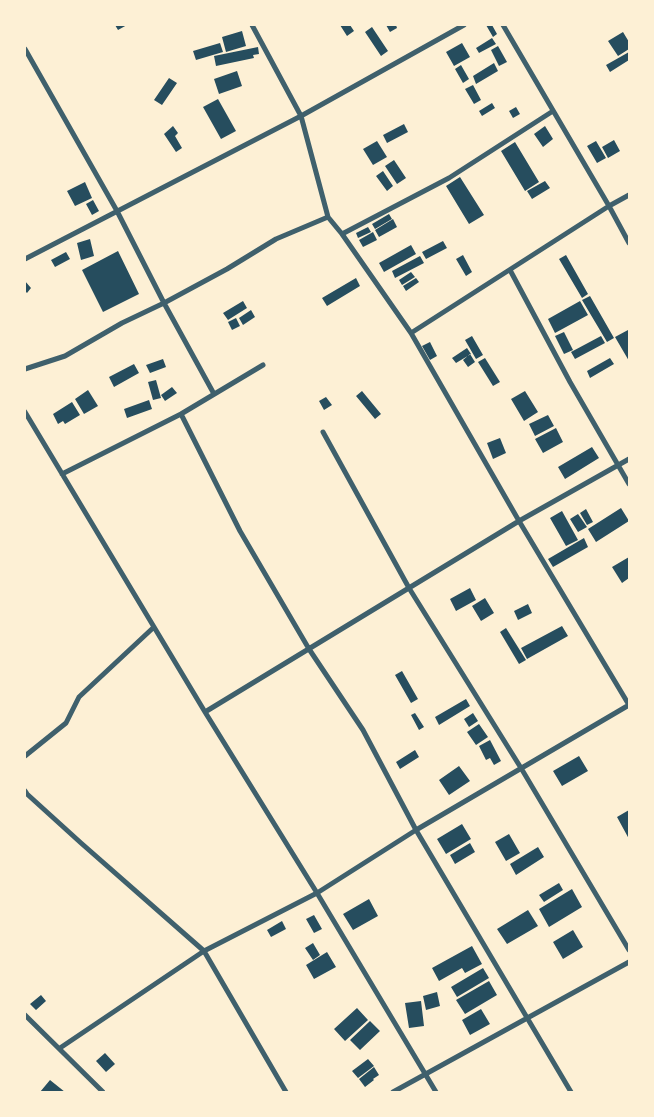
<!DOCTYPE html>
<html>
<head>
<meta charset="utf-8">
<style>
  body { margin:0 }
  #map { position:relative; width:654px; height:1117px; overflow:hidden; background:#fdf0d5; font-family:Ubuntu,sans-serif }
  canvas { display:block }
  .frame { position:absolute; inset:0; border:26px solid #fdf0d5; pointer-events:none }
</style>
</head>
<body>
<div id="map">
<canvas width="654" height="1117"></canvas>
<div class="frame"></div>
</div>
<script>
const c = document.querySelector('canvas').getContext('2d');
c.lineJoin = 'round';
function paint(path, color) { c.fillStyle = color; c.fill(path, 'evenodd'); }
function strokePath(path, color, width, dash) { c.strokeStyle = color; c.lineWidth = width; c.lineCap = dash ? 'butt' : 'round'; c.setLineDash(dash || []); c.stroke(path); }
paint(new Path2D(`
  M115 25H127L118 30Z
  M340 25H350L354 31 347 36Z
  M386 25H396L397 28 390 32Z
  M486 25H492L497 34 493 37Z
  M372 27 388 51 381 56 365 32Z
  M242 31 246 46 226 52 222 37Z
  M623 32 629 42V49L618 56 608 41Z
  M492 38 496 44 479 53 476 48Z
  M220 43 223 52 196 60 193 51Z
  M462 43 470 57 454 66 446 52Z
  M498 46 507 62 499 66 491 50Z
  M258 47 259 54 253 55 254 58 216 66 214 56Z
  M629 52V60L610 72 606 65Z
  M494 63 498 71 476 84 473 76Z
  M461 65 469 79 463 83 455 69Z
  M237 71 242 86 219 94 214 79Z
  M169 78 177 83 162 105 154 100Z
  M473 85 481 100 474 104 465 89Z
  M218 99 236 131 221 139 203 107Z
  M492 103 495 108 482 116 479 111Z
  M516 107 520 114 513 118 509 111Z
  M404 124 408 132 387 143 383 135Z
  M173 126 178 133 175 136 182 148 176 152 164 134Z
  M545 126 553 139 543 147 534 134Z
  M614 140 620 151 608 158 602 147Z
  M377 141 387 157 373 165 363 149Z
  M596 141 606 158 597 163 587 146Z
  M515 142 539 182 525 191 501 151Z
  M394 160 406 178 397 184 385 166Z
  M383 171 393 186 387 191 376 176Z
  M460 177 484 215 469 224 446 186Z
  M545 181 550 188 532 199 527 191Z
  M85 182 92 198 75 206 67 191Z
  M93 200 99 211 92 215 86 204Z
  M389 214 392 219 375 229 372 224Z
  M393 219 397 227 379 237 375 230Z
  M368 227 371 232 358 238 356 233Z
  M373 232 377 240 363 247 359 240Z
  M90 239 94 256 81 260 77 243Z
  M443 241 447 248 426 259 422 252Z
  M411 245 416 254 384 272 379 263Z
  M118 251 139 294 103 312 82 270Z
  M66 252 70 259 55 267 51 260Z
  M463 255 472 272 466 276 456 259Z
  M566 255 588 294 582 298 559 259Z
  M420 256 424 263 395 278 392 271Z
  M411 272 415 277 402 285 399 280Z
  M356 278 360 286 327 306 322 298Z
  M416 278 419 282 406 291 403 286Z
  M25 281 31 288 27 293 25 291Z
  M590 296 614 338 607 342 582 300Z
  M243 301 247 308 228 320 223 313Z
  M580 301 588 315 555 333 548 319Z
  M251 310 255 317 243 325 239 318Z
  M236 318 240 326 232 330 228 322Z
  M628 330 629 332V361L615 337Z
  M564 332 573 350 564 354 555 336Z
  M472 336 483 355 476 359 465 340Z
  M601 336 605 343 575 359 571 352Z
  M430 342 437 356 430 360 422 346Z
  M467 348 471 354 456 363 452 358Z
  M470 354 475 362 468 367 463 360Z
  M485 358 500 382 493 386 478 362Z
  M610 358 614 364 590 378 587 371Z
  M163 359 166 367 150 373 146 365Z
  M134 364 139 373 114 387 109 377Z
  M156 380 161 398 153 400 148 382Z
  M172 387 177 393 165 401 161 395Z
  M88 390 98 406 84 414 75 399Z
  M362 391 381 414 375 419 356 396Z
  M525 391 538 412 524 421 511 399Z
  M326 397 332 405 324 410 319 401Z
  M149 400 152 409 127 418 124 409Z
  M72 402 80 415 65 424 63 421 58 424 53 414Z
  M548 415 554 426 535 436 529 424Z
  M556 428 563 442 543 453 535 439Z
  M500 438 506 453 493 459 487 443Z
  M592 447 599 458 565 479 558 467Z
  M621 508 629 521 596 542 588 529Z
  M586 509 593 522 587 525 580 513Z
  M562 511 578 540 566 546 550 518Z
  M578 514 587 527 578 532 570 519Z
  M584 538 588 547 553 567 548 559Z
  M629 557V578L622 583 612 567Z
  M470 588 476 600 456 611 450 599Z
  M485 598 494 613 481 621 472 606Z
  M528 604 532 613 518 620 514 611Z
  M562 626 568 636 527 659 521 648Z
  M506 628 526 660 519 664 500 632Z
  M402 671 418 699 411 703 395 675Z
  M466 699 470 706 439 725 435 717Z
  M415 713 424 727 419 730 411 715Z
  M473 713 478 721 469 727 464 719Z
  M479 724 488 737 476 745 467 732Z
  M490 740 501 761 494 765 490 758 486 760 479 746Z
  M415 750 419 757 400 769 396 762Z
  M579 756 588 771 562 786 553 771Z
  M459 766 470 781 449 795 439 780Z
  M629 810V839L617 817Z
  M462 824 471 839 446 854 437 839Z
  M509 834 520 853 506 861 495 842Z
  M470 843 475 852 455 864 450 855Z
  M538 847 544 857 516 875 510 864Z
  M559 883 563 890 544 902 539 895Z
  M572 889 582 907 549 927 539 909Z
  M369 899 378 916 353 930 343 914Z
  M528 910 538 926 507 944 497 929Z
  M314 915 322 929 314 933 306 919Z
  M282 921 286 929 271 937 267 930Z
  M573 930 583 947 563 959 553 942Z
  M313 943 320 955 313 960 305 948Z
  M472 946 482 964 465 973 462 968 439 981 432 968Z
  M327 952 336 967 314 979 306 965Z
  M483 968 489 978 457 997 451 987Z
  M489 981 497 995 465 1014 456 1000Z
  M437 992 440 1006 426 1010 423 996Z
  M41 995 46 1001 36 1010 30 1004Z
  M421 1001 424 1026 409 1028 405 1003Z
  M357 1008 368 1020 345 1041 334 1029Z
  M481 1009 490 1024 470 1035 462 1020Z
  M370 1021 380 1031 360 1050 350 1040Z
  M105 1053 115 1064 106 1072 96 1061Z
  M368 1059 374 1066 358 1078 352 1071Z
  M374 1067 379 1075 373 1079 374 1080 365 1087 359 1079Z
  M50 1080 65 1092H40Z`), '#264d5e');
strokePath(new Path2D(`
  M252 25 301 116 328 217 342 234 411 333 519 521 629 705
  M503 25 609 206 629 243
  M25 49 117 211 164 303 214 394
  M342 234 449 178 553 111
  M25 259 301 116 464 25
  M510 270 570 382 629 484
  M411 333 609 206 629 195
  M25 369 65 356 122 323 164 303 227 269 276 239 328 217
  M25 412 205 712 317 893 436 1092
  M181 414 240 531 309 649 363 730 416 830 571 1092
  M323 432 409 588 521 768 629 950
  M62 474 181 414 263 365
  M205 712 519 521 629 459
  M25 756 66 723 79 697 154 627
  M25 791 27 794 81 843 204 951 286 1092
  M25 1015 103 1092
  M60 1048 204 951 317 893 416 830 629 705
  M393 1092 629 962`), '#3f606c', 5);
</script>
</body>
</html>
